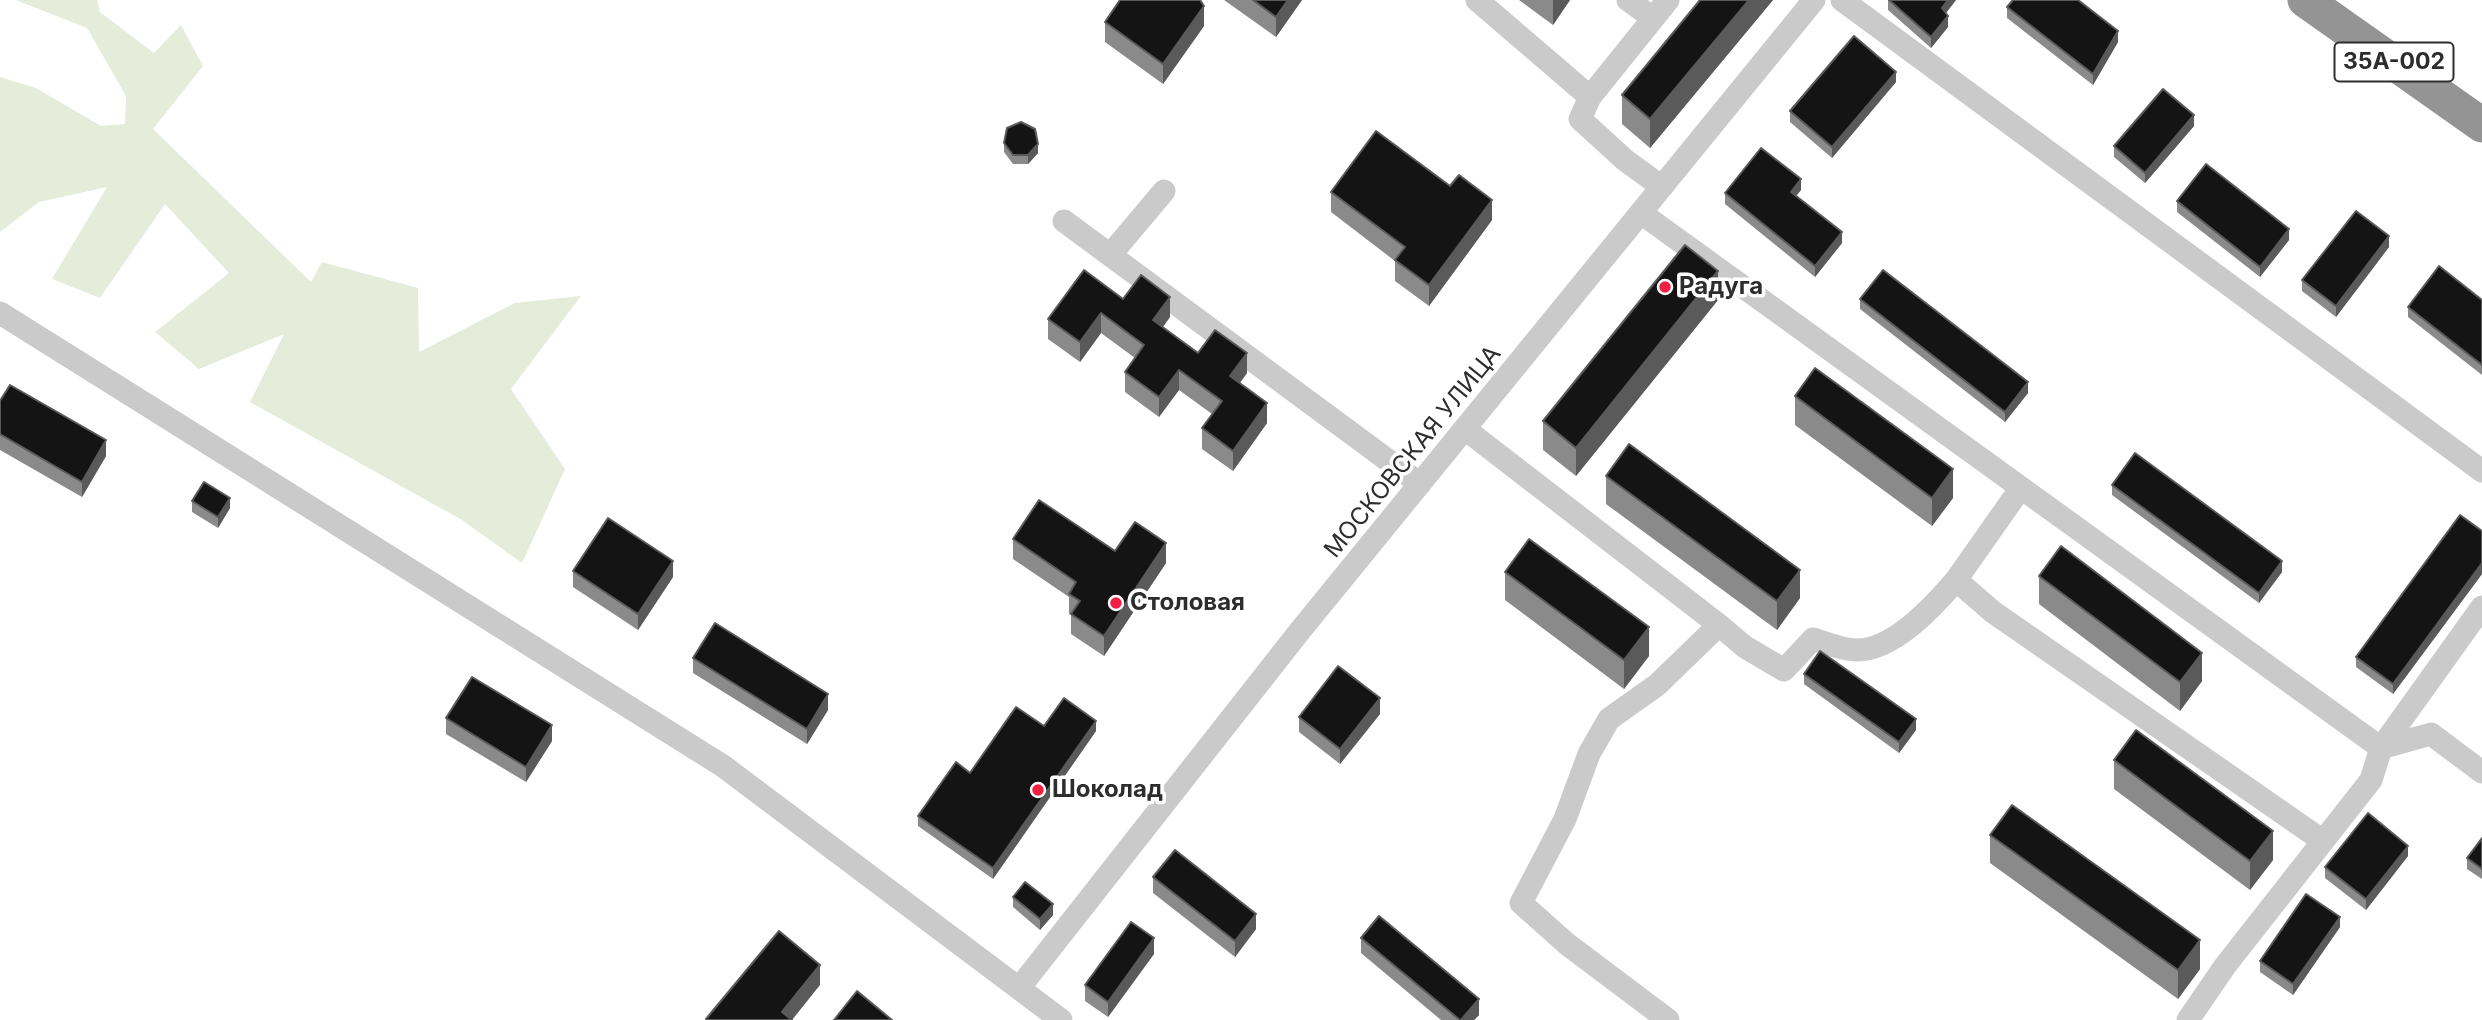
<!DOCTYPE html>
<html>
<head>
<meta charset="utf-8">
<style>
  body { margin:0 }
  canvas { display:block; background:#fff }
</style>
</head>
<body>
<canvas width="2482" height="1020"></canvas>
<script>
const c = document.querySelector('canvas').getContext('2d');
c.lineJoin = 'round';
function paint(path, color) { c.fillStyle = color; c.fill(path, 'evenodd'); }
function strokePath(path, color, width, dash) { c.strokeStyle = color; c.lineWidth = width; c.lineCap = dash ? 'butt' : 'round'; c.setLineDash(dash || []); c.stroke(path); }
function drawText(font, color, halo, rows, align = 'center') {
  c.font = font + ' Inter,sans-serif'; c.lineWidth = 7; c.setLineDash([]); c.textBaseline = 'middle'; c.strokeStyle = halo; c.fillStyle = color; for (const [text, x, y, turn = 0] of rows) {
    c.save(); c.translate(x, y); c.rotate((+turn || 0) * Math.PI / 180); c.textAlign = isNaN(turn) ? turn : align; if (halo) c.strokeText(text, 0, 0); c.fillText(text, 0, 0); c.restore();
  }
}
paint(new Path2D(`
  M16 0H97L100 12 154 53 181 25 203 66 153 129 311 282 322 262 418 288 419 352 515 303 581 296 511 389 565 469 522 563 462 520 250 402 284 334 199 369 155 332 229 273 165 204 100 298 52 279 107 187 39 202 0 232V77L36 88 101 126 125 124 126 96 87 28Z`), '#e5ecd9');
strokePath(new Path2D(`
  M1477 0 1590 97
  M1628 0 1653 18
  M1842 0 2482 471
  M1662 187 1625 160 1580 119 1590 97 1668 0
  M1641 213 2381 748 2431 734 2482 772
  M1064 221 1420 484
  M1111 254 1164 191
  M0 313 723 766 1061 1020
  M1465 429 1719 625
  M1956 580 2020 489
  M1020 987 1299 632 1814 0
  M1668 1020 1567 944 1521 903 1565 819 1589 754 1609 719 1657 685 1719 625 1745 647 1784 670 1813 639C1826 643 1842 650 1856 650 1893 651 1934 606 1956 580L1993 612 2323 841
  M2188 1020 2225 966 2371 780 2381 748 2482 607`), '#cacaca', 23);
strokePath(new Path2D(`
  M2305 0 2482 125`), '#949494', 35);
paint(new Path2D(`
  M1224 0H1302L1276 37Z
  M1519 0H1570L1553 25Z
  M1700 0H1773L1650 148 1622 124V95Z
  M1888 0H1956L1946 13 1948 27 1931 48 1888 10Z
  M2007 7 2118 42 2093 85 2007 18Z
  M1105 22 1204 26 1163 84 1105 42Z
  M1896 82 1832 158 1790 122V111Z
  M2194 126 2145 183 2114 157V146Z
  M1004 143 1038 153 1028 164H1013L1004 152Z
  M1801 190 1796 196 1842 243 1815 277 1725 204V193Z
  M1331 192 1492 220 1429 306 1395 281V261L1331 212Z
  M2177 201 2289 240 2260 277 2177 212Z
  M2389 247 2336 317 2302 291V280Z
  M1123 299 1170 317 1163 327 1198 353 1247 373 1240 383 1267 423 1233 471 1202 449V428L1212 414 1179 390 1159 417 1125 392V372L1135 358 1101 333 1080 362 1048 339V319Z
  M1860 299 2028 393 2005 422 1860 309Z
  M1718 300 1576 476 1543 450V421Z
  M2482 300V375L2408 317V307Z
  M1795 396 1953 498 1932 526 1795 425Z
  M0 401 106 456 82 497 0 450Z
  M1606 476 1800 598 1777 630 1606 504Z
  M2112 485 2282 572 2259 603 2112 495Z
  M192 501 230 508 218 528 192 512Z
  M2482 531V574L2393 694 2356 667V657Z
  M1013 539 1115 551 1166 563 1104 656 1071 634V615L1069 614V597L1013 559Z
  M573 571 673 577 638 630 573 587Z
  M1505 572 1649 656 1624 689 1505 600Z
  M2039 576 2202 681 2180 711 2039 604Z
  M693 658 828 710 807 744 693 673Z
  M1804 674 1916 730 1899 753 1804 684Z
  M1380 714 1340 764 1299 732V717Z
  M446 718 552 741 526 782 446 734Z
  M1096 731 993 879 918 826V816L970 773Z
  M2114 760 2273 860 2250 890 2114 789Z
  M1990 835 2200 969 2178 999 1990 863Z
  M2482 838V879L2467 869V858Z
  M2408 856 2366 910 2325 878V867Z
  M1153 877 1256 929 1235 957 1153 893Z
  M1013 897 1053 915 1040 930 1013 907Z
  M2340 927 2293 995 2260 972V961Z
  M1361 938 1479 1015 1474 1020H1441L1361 953Z
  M1154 954 1108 1017 1085 1001V985Z`), '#8a8a8a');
paint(new Path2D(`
  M1288 0H1302L1276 37V17Z
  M1553 0H1570L1553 25Z
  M1749 0H1773L1650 148V119Z
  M1948 0H1956L1942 18V8Z
  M1204 6V26L1163 84V64Z
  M1948 16V27L1931 48V37Z
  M2118 31V42L2093 85V74Z
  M1896 72V82L1832 158V147Z
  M2194 115V126L2145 183V173Z
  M1038 144V153L1028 164V155Z
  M1801 179V190L1791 202V192Z
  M1492 200V220L1429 306V285Z
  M2289 229V240L2260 277V267Z
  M1842 232V243L1815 277V266Z
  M2389 236V247L2336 317V306Z
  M1718 271V300L1576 476V448Z
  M1170 297V317L1153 340V320Z
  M1101 313V333L1080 362V342Z
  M1247 353V373L1230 396V376Z
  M1179 370V390L1159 417V397Z
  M2028 382V393L2005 422V412Z
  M1267 403V423L1233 471V451Z
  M106 440V456L82 497V482Z
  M1953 469V498L1932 526V498Z
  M230 498V508L218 528V517Z
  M1166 543V563L1104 656V636Z
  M673 561V577L638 630V614Z
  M2282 561V572L2259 603V593Z
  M2482 563V574L2393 694V684Z
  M1800 570V598L1777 630V601Z
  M1649 627V656L1624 689V660Z
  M2202 653V681L2180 711V682Z
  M828 694V710L807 744V729Z
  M1380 698V714L1340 764V749Z
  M1916 719V730L1899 753V742Z
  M1096 721V731L993 879V868Z
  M552 725V741L526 782V767Z
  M2273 831V860L2250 890V861Z
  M2408 846V856L2366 910V899Z
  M1053 904V915L1040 930V919Z
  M1256 914V929L1235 957V941Z
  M2340 917V927L2293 995V984Z
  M1154 938V954L1108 1017V1002Z
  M2200 940V969L2178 999V970Z
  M820 965V985L792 1020 782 1012Z
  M1479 999V1015L1474 1020H1461Z`), '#5a5a5a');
const building = new Path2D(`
  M1120 0H1200L1204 6 1163 64 1105 22Z
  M1253 0H1288L1276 17Z
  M1700 0H1749L1650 119 1622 95Z
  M1889 0H1948L1942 8 1948 16 1931 37Z
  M2013 0H2078L2118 31 2093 74 2007 7Z
  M1854 36 1896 72 1832 147 1790 111Z
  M2163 89 2194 115 2145 173 2114 146Z
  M1021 122 1035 129 1038 144 1028 155H1013L1004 143 1007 128Z
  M1376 131 1450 186 1459 175 1492 200 1429 285 1395 260 1405 247 1331 192Z
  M1761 148 1801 179 1791 192 1842 232 1815 266 1725 193Z
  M2206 164 2289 229 2260 267 2177 201Z
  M2356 211 2389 236 2336 306 2302 280Z
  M1685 245 1718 271 1576 448 1543 421Z
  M2439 266 2482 300V365L2408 307Z
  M1084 270 1123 299 1141 275 1170 297 1153 320 1198 353 1215 330 1247 353 1230 376 1267 403 1233 451 1202 428 1222 401 1179 370 1159 397 1125 372 1144 345 1101 313 1080 342 1048 319Z
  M1883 270 2028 382 2005 412 1860 299Z
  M1815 368 1953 469 1932 498 1795 396Z
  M10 385 106 440 82 482 0 434V401Z
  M1629 444 1800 570 1777 601 1606 476Z
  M2135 453 2282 561 2259 593 2112 485Z
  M204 482 230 498 218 517 192 501Z
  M1039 500 1115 551 1135 522 1166 543 1104 636 1071 614 1080 601 1069 594 1076 582 1013 539Z
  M2460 515 2482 531V563L2393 684 2356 657Z
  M608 518 673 561 638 614 573 571Z
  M1529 539 1649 627 1624 660 1505 572Z
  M2061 546 2202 653 2180 682 2039 576Z
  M715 623 828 694 807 729 693 658Z
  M1820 651 1916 719 1899 742 1804 674Z
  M1338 666 1380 698 1340 749 1299 717Z
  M472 677 552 725 526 767 446 718Z
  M1064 698 1096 721 993 868 918 816 956 762 970 773 1016 707 1044 726Z
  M2136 730 2273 831 2250 861 2114 760Z
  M2012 805 2200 940 2178 970 1990 835Z
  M2368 813 2408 846 2366 899 2325 867Z
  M2482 838V869L2467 858Z
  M1175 850 1256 914 1235 941 1153 877Z
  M1025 882 1053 904 1040 919 1013 897Z
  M2306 894 2340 917 2293 984 2260 961Z
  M1379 916 1479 999 1461 1020H1460L1361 938Z
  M1131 922 1154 938 1108 1002 1085 985Z
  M779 931 820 965 782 1012 792 1020H707L706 1019Z
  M857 991 892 1020H834Z`);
paint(building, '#141414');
strokePath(building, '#5a5a5a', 2);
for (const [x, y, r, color] of [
  [1665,287,7,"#f32046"],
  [1116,603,7,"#f32046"],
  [1038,790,7,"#f32046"]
]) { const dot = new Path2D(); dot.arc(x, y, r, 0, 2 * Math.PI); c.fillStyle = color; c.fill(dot); strokePath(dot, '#fff', 2.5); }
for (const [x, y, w] of [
  [2394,62,119]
]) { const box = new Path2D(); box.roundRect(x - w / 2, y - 19.5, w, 39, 5); c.fillStyle = '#fff'; c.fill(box); strokePath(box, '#2d2d2d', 2); }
drawText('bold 23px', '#2d2d2d', null, [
  ["35А-002",2394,62]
]);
drawText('bold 24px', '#2d2d2d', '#fff', [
  ["Радуга",1679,287],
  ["Столовая",1130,603],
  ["Шоколад",1052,790]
], 'left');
drawText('24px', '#2d2d2d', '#fff', [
  ["МОСКОВСКАЯ УЛИЦА",1413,452,-51]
]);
</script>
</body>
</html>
